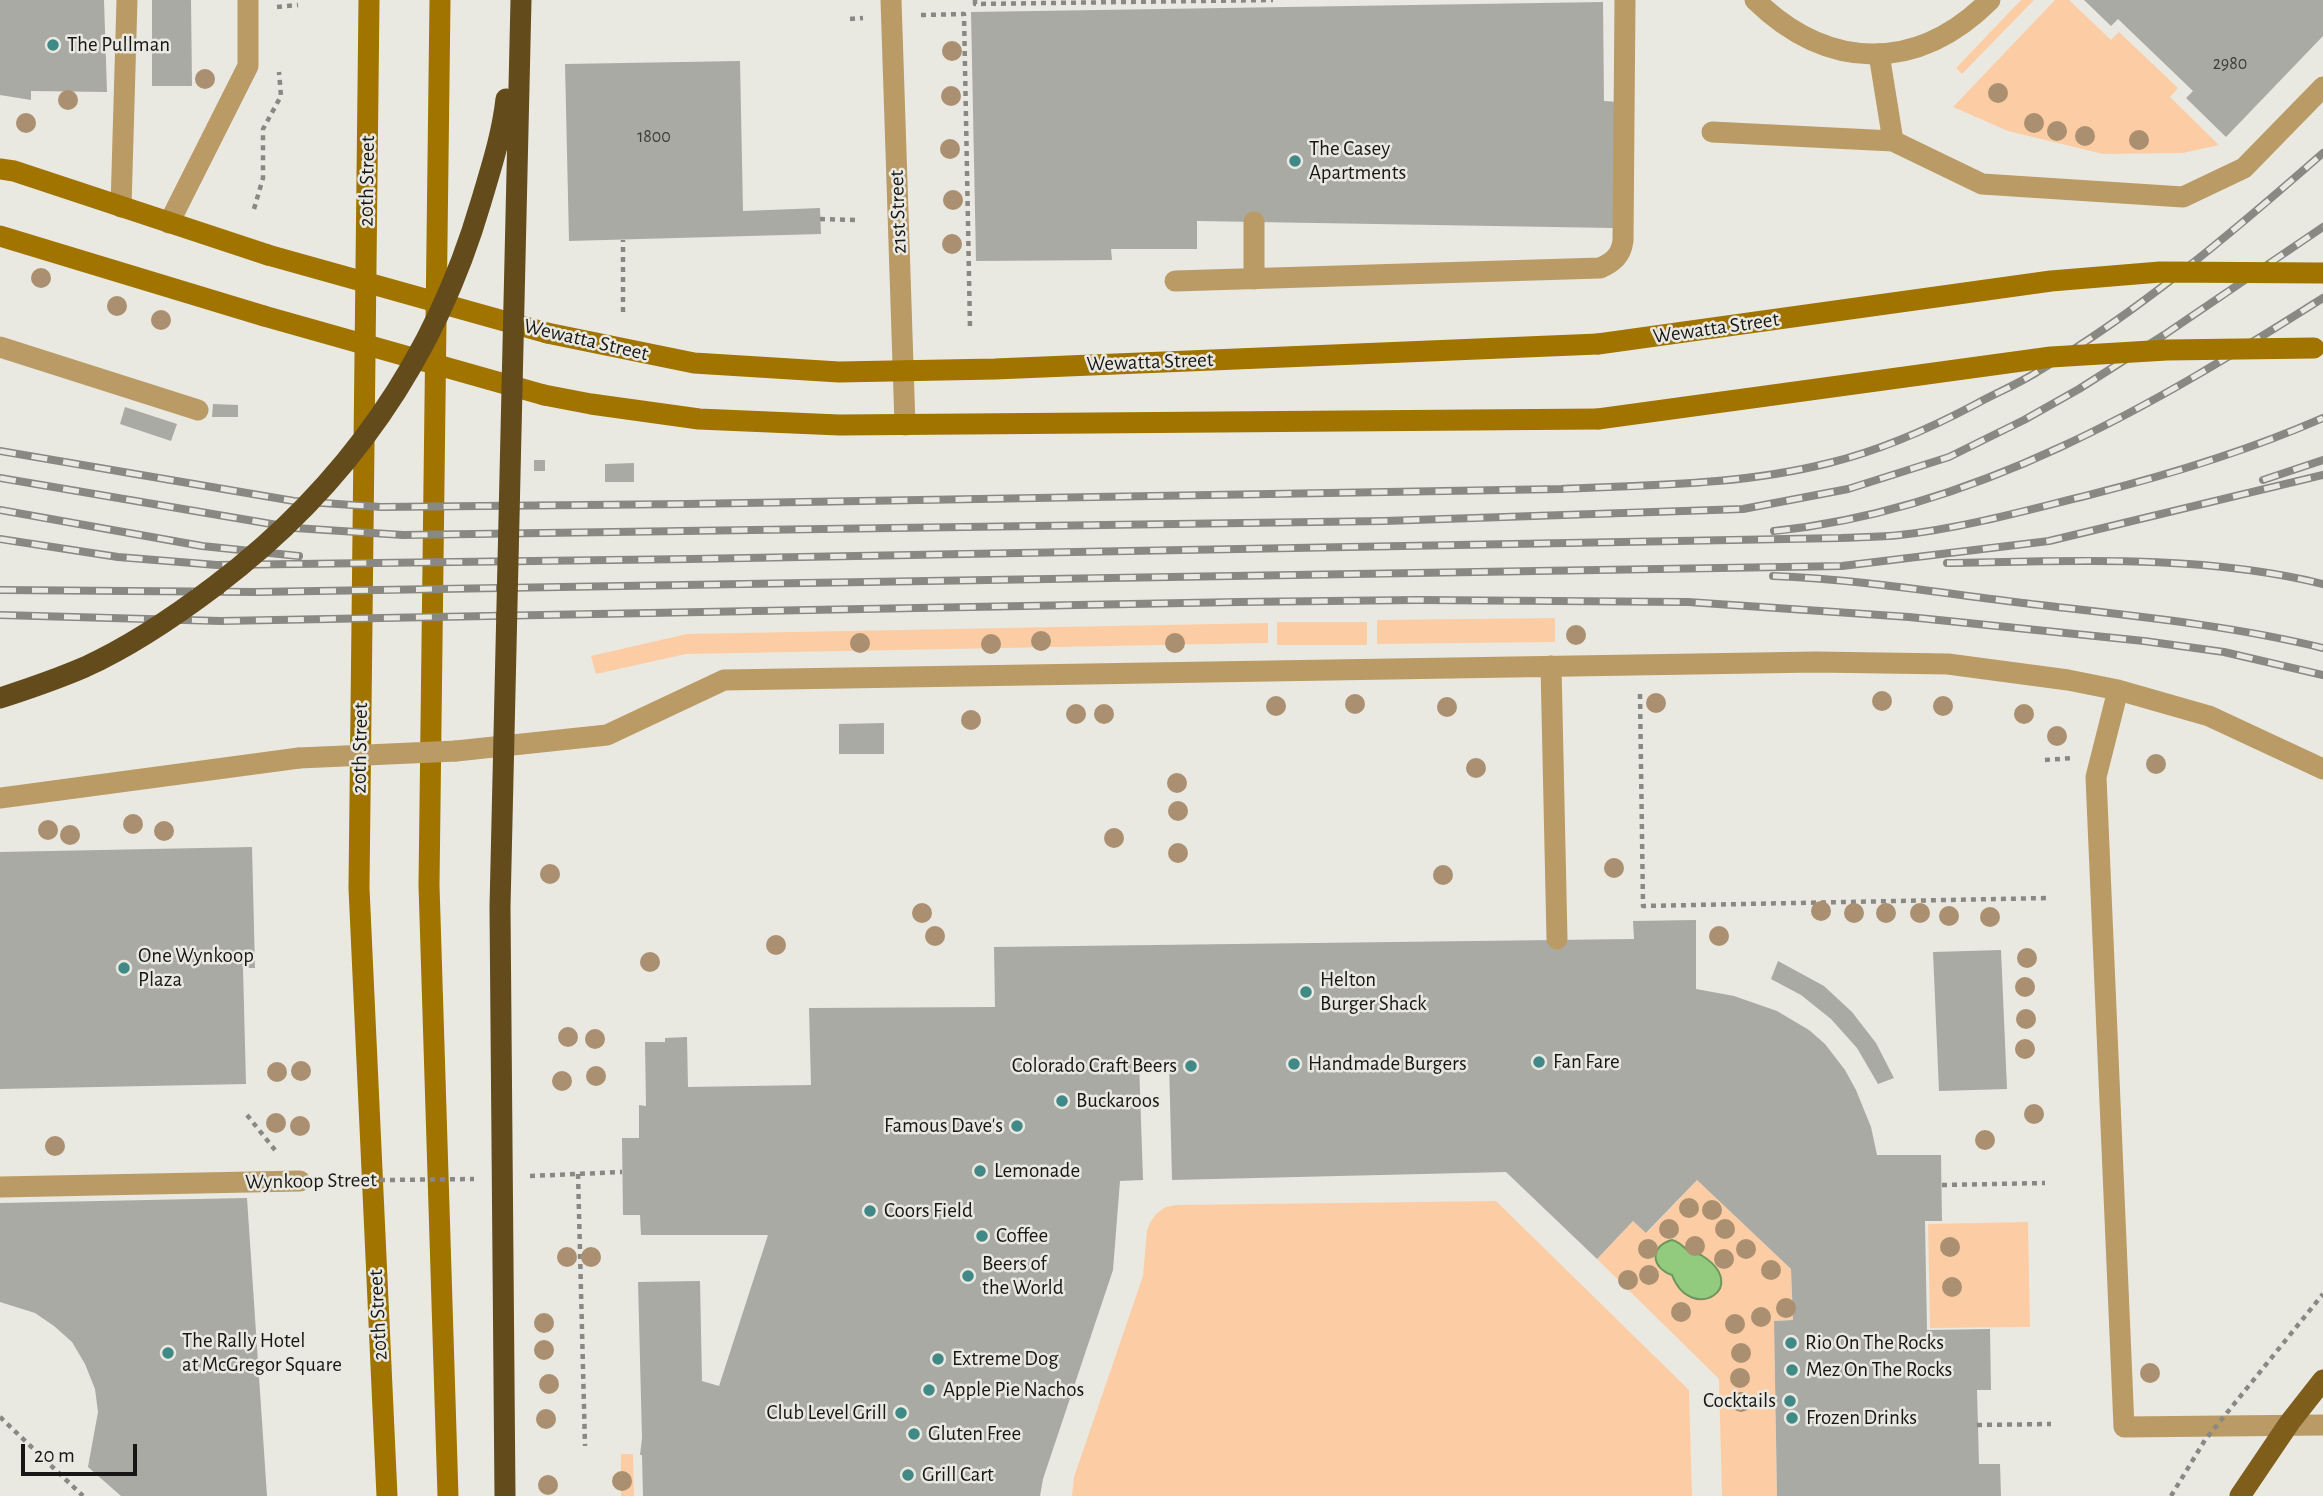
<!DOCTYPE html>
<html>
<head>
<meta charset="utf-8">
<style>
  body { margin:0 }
  #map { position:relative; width:2323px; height:1496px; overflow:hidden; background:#eae9e1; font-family:"Alegreya Sans",sans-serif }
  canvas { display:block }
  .scale { position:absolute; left:21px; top:1444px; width:116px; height:32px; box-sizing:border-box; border:4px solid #181715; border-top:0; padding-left:9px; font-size:21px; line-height:24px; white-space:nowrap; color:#181715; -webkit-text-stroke:5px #eae9e1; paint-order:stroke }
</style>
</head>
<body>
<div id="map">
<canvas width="2323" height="1496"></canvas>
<div class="scale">20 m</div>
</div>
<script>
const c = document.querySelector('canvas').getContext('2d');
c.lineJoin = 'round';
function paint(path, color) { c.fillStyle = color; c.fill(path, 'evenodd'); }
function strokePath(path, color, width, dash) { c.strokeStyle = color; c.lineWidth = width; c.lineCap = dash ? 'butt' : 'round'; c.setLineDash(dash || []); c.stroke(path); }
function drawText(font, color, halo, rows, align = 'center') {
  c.font = font + ' "Alegreya Sans",sans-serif'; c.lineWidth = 5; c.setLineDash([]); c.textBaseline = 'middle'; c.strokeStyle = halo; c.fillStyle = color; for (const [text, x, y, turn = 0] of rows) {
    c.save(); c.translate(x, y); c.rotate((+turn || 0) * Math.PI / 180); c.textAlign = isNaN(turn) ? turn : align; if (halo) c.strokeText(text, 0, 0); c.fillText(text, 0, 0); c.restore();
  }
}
paint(new Path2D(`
  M2021 0H2034L1962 74 1956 68Z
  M2055 0H2069L2111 40 2119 32 2178 88 2170 97 2219 145 2183 153 2103 154 2008 131 1953 107Z
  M1555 618V642L1377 644V620Z
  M1277 622H1367V645H1277Z
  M1268 623V643L686 654 596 674 591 656 687 634Z
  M1697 1180 1791 1269 1793 1320 1774 1321 1777 1496H1722L1719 1379 1597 1259 1633 1221 1647 1233Z
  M1496 1201 1689 1390 1692 1496H1072L1074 1477 1143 1276 1147 1230 1151 1221 1157 1213 1166 1207 1176 1205Z
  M2028 1222 2030 1327 1930 1328 1928 1224Z
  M621 1454H633L634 1496H621Z`), '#fccda4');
const water = new Path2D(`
  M1672 1240C1681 1242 1683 1248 1690 1252 1693 1253 1697 1253 1701 1255 1753 1287 1691 1325 1672 1275 1651 1268 1649 1246 1672 1240Z`);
paint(water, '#93cb7e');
strokePath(water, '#6e955e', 2);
paint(new Path2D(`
  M0 0H104L107 92 31 91V100L0 95Z
  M152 0H191L192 86H152Z
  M2084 0H2323V36L2226 137 2186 98 2193 91 2118 19 2111 26Z
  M1603 2 1604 101 1618 102 1613 228 1197 221V249H1111L1112 260 976 261 971 12Z
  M740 61 743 211 820 208 821 234 569 241 565 64Z
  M213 404 238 405V417H212Z
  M125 407 177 424 171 441 120 424Z
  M534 460H545V471H534Z
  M634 463V482H605V464Z
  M884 723V754H839V724Z
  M252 847 255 968H243L246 1084 0 1089V852Z
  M1696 920V989L1734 996 1777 1011 1809 1030 1825 1044 1845 1070 1856 1090 1871 1127 1877 1155H1941L1942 1221H1925L1927 1330 1990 1329 1991 1390H1977L1979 1464H2000L2001 1496H1777L1774 1321 1793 1320 1791 1269 1697 1180 1646 1233 1633 1221 1597 1259 1506 1172 1172 1180 1169 1061 1139 1062 1143 1180 1120 1181 1113 1270 1043 1479 1040 1496H643L642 1455H640L642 1438 638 1282 700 1281 702 1381 719 1386 768 1235H641L640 1215H623L622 1138H639V1105L646 1106 645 1042H665V1038L687 1037 688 1087 811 1085 809 1008 995 1007 994 947 1634 939 1633 921Z
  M2001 950 2007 1089 1939 1091 1933 952Z
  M1778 961 1824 986 1852 1012 1876 1043 1894 1078 1878 1084 1857 1048 1831 1019 1801 995 1771 979Z
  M247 1198 267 1496H121L88 1467 98 1412 95 1389 85 1364 72 1342 54 1326 35 1313 0 1302V1203Z`), '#a9aaa3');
strokePath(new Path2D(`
  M975 0V4L1273 0
  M277 7 298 5
  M921 15 964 14 970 328
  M850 19 863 18
  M254 209 263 178V129L281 96 279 72
  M820 219 856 220
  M623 312V240
  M1640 694 1643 906 2048 898
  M2045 760 2072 758
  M247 1115 275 1150
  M578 1174 585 1446
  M530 1176 622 1172
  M1942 1185 2045 1183
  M0 1417 83 1496
  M1977 1425 2051 1424`), '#898883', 4.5, [5, 5]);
strokePath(new Path2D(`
  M1879 54 1893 141
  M1712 132 1893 141 1982 184 2183 197 2244 168 2323 87
  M121 207 127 0
  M1254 222V279
  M169 223 248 66V0
  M1175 281 1600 268C1614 262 1621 255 1623 241L1625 0
  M0 347 198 410
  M1551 666 1557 939
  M2118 690 2096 777 2124 1427 2323 1425
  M456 751 607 735 724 680 1816 662 1948 664 2068 680 2118 690 2209 716 2323 769
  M0 798 299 758`), '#ba9b65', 21);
strokePath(new Path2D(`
  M891 0 905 425
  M1755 0C1828 71 1917 73 1990 0
  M0 1187 300 1181`), '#ba9b65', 21);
strokePath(new Path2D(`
  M369 0 359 888 387 1496
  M440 0 429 885 448 1496
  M0 169 14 171 268 255
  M0 236 264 316
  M547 333 694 363 839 372 995 369 1598 344
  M544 395 591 404 699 419 839 425 1598 419`), '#a17400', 21);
const rail = new Path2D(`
  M0 451 294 501 381 507 686 504 1561 489C1651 485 1742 485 1829 463 1882 450 1929 429 1976 404 1996 393 2018 384 2037 372 2140 311 2233 232 2323 153
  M0 478 295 528 403 535 1384 521 1743 509 1848 489 1949 457 2024 420 2079 389 2164 335 2323 227
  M2263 480 2323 460
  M0 510 202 546 299 556
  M1774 531C1977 510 2154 405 2323 298
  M0 539 118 557 217 565 691 559 1841 538C1861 537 1881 537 1900 535 1964 528 2027 510 2089 495 2168 475 2248 451 2323 418
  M1947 563C2071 561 2201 554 2323 584
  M1773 576C1856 579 1940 593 2023 603 2123 615 2225 624 2323 648
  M0 590 256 592 1842 566 2049 541 2323 475
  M0 615 221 621 1238 602 1418 600 1688 602 1909 617 2144 641 2224 652 2323 675`);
strokePath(rail, '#898882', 8);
strokePath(rail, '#eae9e1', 5, [16]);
strokePath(new Path2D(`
  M300 1181 474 1179
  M2171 1496 2205 1440 2323 1294`), '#898883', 4.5, [5, 5]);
strokePath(new Path2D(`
  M299 758 456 751`), '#ba9b65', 21);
strokePath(new Path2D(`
  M268 255 547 333
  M264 316 544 395
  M1598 344 2051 281 2160 272 2323 273
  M1598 419 2051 357 2167 350 2314 348`), '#a17400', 21);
strokePath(new Path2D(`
  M2240 1496 2290 1422 2323 1380`), '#7f5e1b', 21);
strokePath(new Path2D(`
  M0 698C28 689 57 679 85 667 131 646 174 617 215 586 346 487 435 360 481 202 491 168 502 135 506 99
  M505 1496 500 907 521 0`), '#634b1b', 21);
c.fillStyle = '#aa9070';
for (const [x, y] of [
  [952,51],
  [205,79],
  [1998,93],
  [951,96],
  [68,100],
  [26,123],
  [2034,123],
  [2057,131],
  [2085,136],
  [2139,140],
  [950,149],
  [953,200],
  [952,244],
  [41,278],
  [117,306],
  [161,320],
  [1576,635],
  [1041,641],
  [860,643],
  [1175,643],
  [991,644],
  [1882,701],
  [1656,703],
  [1355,704],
  [1276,706],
  [1943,706],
  [1447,707],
  [1076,714],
  [1104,714],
  [2024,714],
  [971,720],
  [2057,736],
  [2156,764],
  [1476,768],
  [1177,783],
  [1178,811],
  [133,824],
  [48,830],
  [164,831],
  [70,835],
  [1114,838],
  [1178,853],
  [1614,868],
  [550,874],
  [1443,875],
  [1821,911],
  [922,913],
  [1854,913],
  [1886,913],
  [1920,913],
  [1949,916],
  [1990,917],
  [935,936],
  [1719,936],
  [776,945],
  [2027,958],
  [650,962],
  [2025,987],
  [2026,1019],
  [568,1037],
  [595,1039],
  [2025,1049],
  [301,1071],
  [277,1072],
  [596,1076],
  [562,1081],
  [2034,1114],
  [276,1123],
  [300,1126],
  [1985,1140],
  [55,1146],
  [1689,1208],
  [1712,1210],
  [1669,1229],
  [1725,1229],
  [1695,1246],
  [1950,1247],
  [1648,1249],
  [1746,1249],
  [567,1257],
  [591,1257],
  [1724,1259],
  [1771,1270],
  [1649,1275],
  [1628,1280],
  [1952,1287],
  [1786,1308],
  [1681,1312],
  [1761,1317],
  [544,1323],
  [1735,1324],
  [544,1350],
  [1741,1353],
  [2150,1373],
  [1740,1378],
  [549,1384],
  [1741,1402],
  [546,1419],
  [622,1481],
  [548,1485]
]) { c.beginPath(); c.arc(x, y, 10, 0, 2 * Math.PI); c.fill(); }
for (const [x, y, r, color] of [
  [53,45,7,"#418987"],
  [1295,161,7,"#418987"],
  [124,968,7,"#418987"],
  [1306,992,7,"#418987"],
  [1539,1062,7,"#418987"],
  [1294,1064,7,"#418987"],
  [1191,1066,7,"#418987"],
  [1062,1101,7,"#418987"],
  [1017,1126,7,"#418987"],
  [980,1171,7,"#418987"],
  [870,1211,7,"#418987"],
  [982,1236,7,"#418987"],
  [968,1276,7,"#418987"],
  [1791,1343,7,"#418987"],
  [168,1353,7,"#418987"],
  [938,1359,7,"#418987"],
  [1792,1370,7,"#418987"],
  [929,1390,7,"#418987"],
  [1790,1401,7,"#418987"],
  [901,1413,7,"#418987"],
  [1792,1418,7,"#418987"],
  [914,1434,7,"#418987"],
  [908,1475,7,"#418987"]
]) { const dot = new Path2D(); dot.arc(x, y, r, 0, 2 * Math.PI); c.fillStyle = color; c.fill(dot); strokePath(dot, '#eae9e1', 2.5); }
drawText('18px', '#3c3c38', null, [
  ["2980",2230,64],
  ["1800",654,137]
]);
drawText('21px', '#181715', '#eae9e1', [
  ["The Pullman",67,45],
  ["The Casey",1309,149],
  ["Apartments",1309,173],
  ["One Wynkoop",138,956],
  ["Plaza",138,980],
  ["Helton",1320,980],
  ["Burger Shack",1320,1004],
  ["Fan Fare",1553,1062],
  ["Handmade Burgers",1308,1064],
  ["Colorado Craft Beers",1177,1066,"right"],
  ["Buckaroos",1076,1101],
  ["Famous Dave's",1003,1126,"right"],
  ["Lemonade",994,1171],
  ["Coors Field",884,1211],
  ["Coffee",996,1236],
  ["Beers of",982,1264],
  ["the World",982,1288],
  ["The Rally Hotel",182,1341],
  ["at McGregor Square",182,1365],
  ["Rio On The Rocks",1805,1343],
  ["Extreme Dog",952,1359],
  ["Mez On The Rocks",1806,1370],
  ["Apple Pie Nachos",943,1390],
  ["Cocktails",1776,1401,"right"],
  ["Club Level Grill",887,1413,"right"],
  ["Frozen Drinks",1806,1418],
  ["Gluten Free",928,1434],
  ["Grill Cart",922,1475]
], 'left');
drawText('21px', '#181715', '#eae9e1', [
  ["20th Street",367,181,-89],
  ["21st Street",898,212,-92],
  ["Wewatta Street",1716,328,-8],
  ["Wewatta Street",586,340,13],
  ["Wewatta Street",1150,362,-2],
  ["20th Street",360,748,-89],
  ["Wynkoop Street",311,1181,-1],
  ["20th Street",378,1315,-93]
]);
</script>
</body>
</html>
